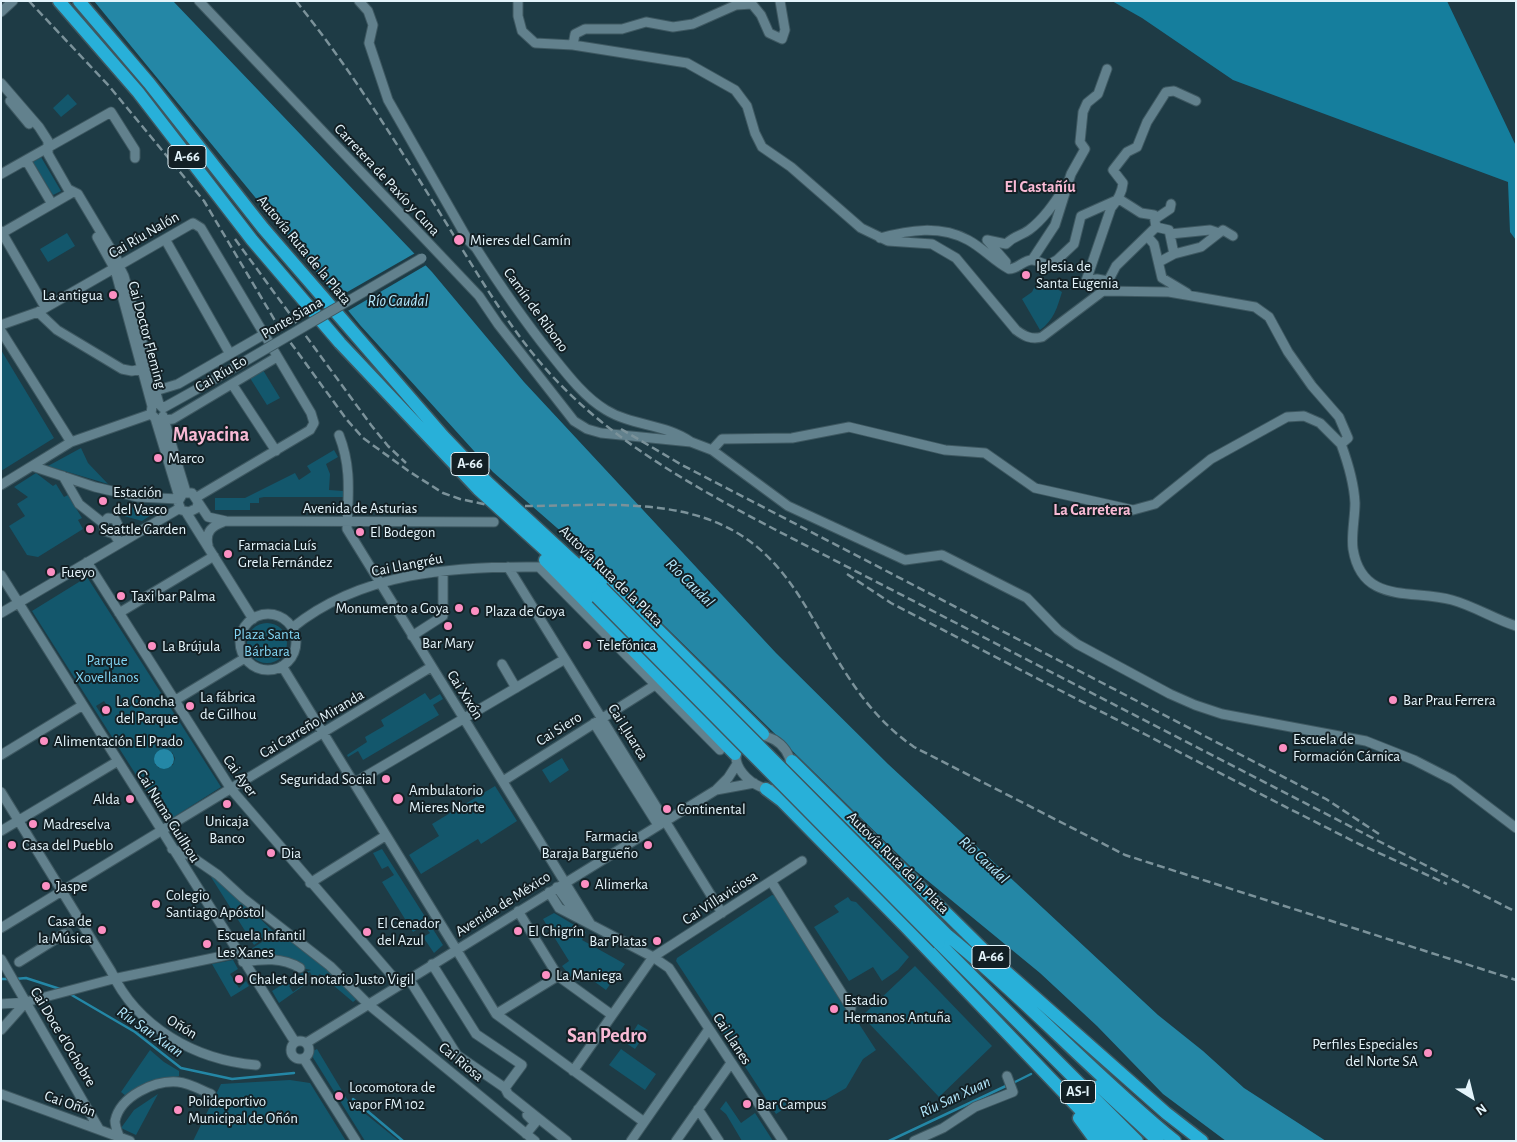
<!DOCTYPE html>
<html>
<head>
<meta charset="utf-8">
<style>
  body { margin:0 }
  #map { position:relative; width:1517px; height:1142px; overflow:hidden; background:#1e3b45; font-family:"Alegreya Sans",sans-serif }
  canvas { display:block }
  .frame { position:absolute; inset:0; border:2px solid #e4f4fb; pointer-events:none }
  .north { position:absolute; left:1447px; top:1072px; width:50px; height:50px; -webkit-text-stroke:4px #132025; paint-order:stroke; rotate:144deg; font-size:14px; font-weight:700; line-height:20px; text-align:center; color:#e4f4fb }
  .north::after { content:''; display:block; margin:auto; width:18px; height:22px; background:#e4f4fb; clip-path:polygon(50% 0,100% 100%,50% 72%,0 100%) }
</style>
</head>
<body>
<div id="map">
<canvas width="1517" height="1142"></canvas>
<div class="frame"></div>
<div class="north">N</div>
</div>
<script>
const c = document.querySelector('canvas').getContext('2d');
c.lineJoin = 'round';
function paint(path, color) { c.fillStyle = color; c.fill(path, 'evenodd'); }
function strokePath(path, color, width, dash) { c.strokeStyle = color; c.lineWidth = width; c.lineCap = dash ? 'butt' : 'round'; c.setLineDash(dash || []); c.stroke(path); }
function drawText(font, color, halo, rows, align = 'center') {
  c.font = font + ' "Alegreya Sans",sans-serif'; c.lineWidth = 4; c.setLineDash([]); c.textBaseline = 'middle'; c.strokeStyle = halo; c.fillStyle = color; for (const [text, x, y, turn = 0] of rows) {
    c.save(); c.translate(x, y); c.rotate((+turn || 0) * Math.PI / 180); c.textAlign = isNaN(turn) ? turn : align; if (halo) c.strokeText(text, 0, 0); c.fillText(text, 0, 0); c.restore();
  }
}
paint(new Path2D(`
  M68 94 77 104 61 117 53 108Z
  M41 157 61 191 53 195 33 162Z
  M67 233 75 246 48 262 40 249Z
  M1039 278 1062 292C1057 308 1054 320 1040 330L1022 299 1032 292Z
  M1 350 54 438 1 471Z
  M263 370 280 398 267 405 250 378Z
  M81 448 88 463 108 484 48 466Z
  M334 450 338 457 326 464 330 474 329 490 343 491V497H264L259 498V503H250V510H215V498H245L295 473 299 480 311 472 307 466Z
  M36 473 53 486 56 484 64 497 68 495 82 518 78 520 83 529 38 557 27 555 9 526 25 516 17 504 28 497 14 487Z
  M127 506 154 513 142 521 124 516Z
  M87 577 221 787 166 822 32 611ZM104 701 111 711 103 717 96 706ZM172 752 175 758 173 765 159 768 155 764Z
  M247 643a20 20 0 1 1 40 0a20 20 0 1 1-40 0Z
  M425 693 430 700 440 694 443 699 433 705 439 715 363 760 358 751 348 757 347 755 367 742 365 737 384 726 381 720Z
  M562 758 569 770 550 783 542 770Z
  M495 786 517 821 481 844 478 839 421 874 409 855 439 836 432 824Z
  M382 849 443 945 434 953 423 937 430 933 424 925 413 932 382 882 394 875 388 866 382 869 373 853Z
  M214 875 274 932 254 945 211 877Z
  M772 895 776 896 876 1050 863 1059 846 1088 820 1103 787 1107 776 1114 676 961 677 958Z
  M848 897 851 901 856 902 909 957 898 970 882 981 873 967 849 981 814 927 839 912 834 906Z
  M554 913 586 932 582 940 625 964 606 990 577 969 571 977 562 966 569 961 543 919Z
  M281 928 358 998 353 1002 320 974 279 1003 272 991 299 974 293 978 295 982 289 986 293 992 313 978 310 972 302 977 300 974 311 970 252 957 248 951 276 933Z
  M233 960 238 969 230 974 239 988 246 981 249 986 231 997 212 964Z
  M915 966 992 1046 939 1097 862 1016Z
  M638 1024 648 1030 635 1049 626 1043Z
  M317 1049 347 1099 399 1141H365L312 1056 313 1051Z
  M621 1049 656 1074 645 1090 609 1065Z
  M150 1050 164 1062 179 1071V1076L131 1091 126 1096 121 1092Z
  M290 1080 310 1083 346 1141H193L221 1084Z
  M158 1094 136 1135 121 1128 134 1110Z
  M726 1101 741 1123 755 1113 773 1141H742L726 1114 720 1109Z`), '#13576c');
paint(new Path2D(`
  M1112 1H1447L1516 146V240L1510 232 1508 182 1233 80 1142 18Z`), '#157e9d');
paint(new Path2D(`
  M94 1H173L432 272 524 382 776 653 888 764 1158 1015 1203 1051 1244 1088 1326 1141H1226L1163 1094 1097 1026 1040 973 911 867 628 590 493 472 360 325Z
  M154 759a10 10 0 1 1 20 0a10 10 0 1 1-20 0Z`), '#2487a6');
paint(new Path2D(`
  M417 252 428 264 346 312 335 299Z`), '#1e3b45');
strokePath(new Path2D(`
  M1 979H10
  M15 979 26 978 60 989
  M70 994 135 1032 181 1068 232 1079 294 1073
  M1013 1083 1031 1074
  M353 1099 403 1141
  M889 1141 1008 1085`), '#2487a6', 2.5);
strokePath(new Path2D(`
  M64 934 75 927`), '#3c5760', 9, [9, 4.5]);
const minor = new Path2D(`
  M199 1 479 296 498 324 574 421 587 429 601 433 691 442 712 450 788 506 905 560 942 555 1027 598 1058 630 1077 644 1170 694 1195 705 1222 714 1366 741 1414 760 1453 780 1516 828
  M359 1 368 11 373 25 369 43 388 100 468 240 476 248C499 284 523 319 550 353 566 373 584 397 606 410 632 426 666 424 691 442
  M518 1V16L522 31 535 43 573 45 687 63 735 90 747 106 755 133 762 147 791 167 861 228 888 241 932 244 956 258 1016 330C1024 336 1031 340 1042 337L1103 291 1169 292 1255 307 1269 317 1288 352 1312 386 1339 417 1348 438 1341 444 1320 423 1304 416 1287 417 1211 459 1155 504 1133 510 1035 488 985 453 945 450 849 427 792 438 722 439 712 450
  M1 12 13 1
  M573 45 575 34 585 29H622L646 22 673 27 693 24 736 5 752 4 761 15 769 33 782 39 785 30 780 1
  M1 83 39 127 48 141V154L68 189 78 194 118 261 116 273 152 406 151 414
  M10 101 29 124
  M26 160 52 204
  M1 174 111 112 135 150V158
  M1155 219 1170 209 1171 204
  M1156 227 1169 230 1174 254 1159 262
  M1 231 45 307
  M2 233 73 192
  M1219 233 1223 230 1233 236
  M1170 234 1210 230 1219 233 1201 247 1174 254
  M1147 236 1154 244 1162 278 1187 293
  M97 237 112 264 121 270 124 276 159 404 163 408
  M880 238C909 230 940 225 968 240 983 248 994 261 1009 269 1018 269 1023 260 1032 260 1036 260 1043 264 1048 265L1057 260 1074 244 1081 216 1119 199 1141 213 1154 215 1156 227 1116 266 1103 291
  M165 239 230 354
  M987 240 1006 244C1015 235 1021 236 1029 230 1044 219 1055 202 1065 187
  M987 240 1006 262
  M1032 260 1055 225 1071 174 1085 149 1080 142 1083 112 1087 103 1098 94 1107 69
  M1108 281 1097 279 1086 281 1111 208C1118 200 1122 193 1123 183L1113 170 1127 152 1137 147 1147 122 1166 92 1174 91 1196 101
  M38 312 57 330 122 369 132 371 141 369
  M1 325 38 312 193 223 201 228 311 413 314 423 310 430 197 497
  M1 331 71 442
  M232 384 276 451
  M155 391 178 384 263 335
  M163 408 199 388
  M151 414 155 418 179 497
  M163 416 186 492
  M164 420 173 419 277 357
  M339 435C352 468 348 495 347 529L590 923
  M1341 444C1348 463 1354 482 1355 503 1355 518 1351 535 1353 549 1362 605 1412 589 1452 600 1474 606 1494 619 1516 626
  M32 466 95 487 138 497 178 499
  M63 476 79 504 103 523 105 531 114 534 120 543
  M1 485 71 442 151 414
  M198 502 197 508 189 512 181 510 178 502 183 493H192L208 517 226 521 494 522
  M186 512 253 619
  M103 523 108 518 115 519 118 525 114 534
  M208 545C205 532 212 526 223 522
  M87 562 231 789 400 985
  M508 567 722 913
  M1 575 295 1042
  M1 613 180 508
  M119 613 214 556
  M240 642a28 28 0 1 1 56 0a28 28 0 1 1-56 0Z
  M292 628C361 572 453 566 539 567L720 750
  M412 636 443 616V572
  M502 664 516 688
  M282 666 496 1014 644 1122
  M174 701 245 658
  M594 723 658 825
  M750 734C775 734 792 748 792 774 789 779 785 785 779 788 758 797 713 758 750 734Z
  M1 755 83 705
  M503 781 655 685
  M354 783 565 659
  M716 790 754 783
  M1 792 111 971C137 1027 195 1060 256 1065
  M1 831 118 761
  M172 849 189 855 218 875 243 898 330 966 369 1005 535 1141
  M771 881 851 1008
  M310 883 385 836
  M557 887 575 912 582 917
  M549 892 559 908 653 957 669 968 783 1141
  M518 911 558 976 612 1015
  M1 928 431 667
  M1 959 99 1129
  M19 962 64 934
  M243 962C263 959 282 957 300 968
  M432 964 476 1034 522 1065 505 1088
  M409 979 457 1055 505 1088 508 1094 567 1141
  M1 1004 26 1002 113 979 237 953
  M496 1014 558 976
  M1 1030 26 1002
  M291 1050a9 9 0 1 1 18 0a9 9 0 1 1-18 0Z
  M306 1043 716 790 728 778 737 764
  M304 1059 356 1141
  M573 1071 653 957 802 861
  M1 1094 130 1141
  M698 1109 719 1141
  M526 1134 535 1123 527 1115
  M119 1136C117 1131 115 1125 115 1121 120 1096 155 1080 178 1082 189 1083 201 1090 211 1094
  M631 1141 709 1029
  M676 1141 731 1063
  M914 1141 943 1128 975 1107 1013 1092 1007 1076`);
const highway = new Path2D(`
  M59 1 138 92 252 240 340 343 478 489 597 597
  M79 1 149 83 263 228 443 436 487 482 602 588
  M545 560 735 754
  M585 561 630 602 763 734
  M792 761 1002 968 1166 1113 1202 1141
  M766 789 782 801 905 926 1110 1141
  M947 935C1026 999 1095 1076 1175 1141
  M939 943 1137 1141
  M1099 1086 1158 1141
  M1082 1097 1122 1141
  M1079 1118 1096 1141`);
strokePath(minor, '#3e5861', 11);
strokePath(highway, '#3e5861', 15);
strokePath(minor, '#62818d', 9);
strokePath(highway, '#28b0d9', 12);
strokePath(new Path2D(`
  M29 1 109 86 204 201 277 324 347 420 363 438 410 472 443 493 460 499 488 505
  M296 1C353 72 400 149 448 226 480 278 512 333 554 378 615 443 696 488 774 529L1516 912
  M235 239 371 425 388 446 406 463
  M621 429 682 465 1326 799 1379 834
  M525 506C610 506 708 492 772 561 793 583 808 610 823 636 850 681 871 717 914 747L1125 855 1516 980
  M847 574 891 603 1276 802 1359 844 1447 884`), '#7b929a', 2.5, [8, 4]);
const minorBridge = new Path2D(`
  M199 388 422 258`);
const highwayBridge = new Path2D(`
  M602 588 947 935
  M597 597 939 943`);
strokePath(minorBridge, '#3e5861', 11, []);
strokePath(highwayBridge, '#3e5861', 15, []);
strokePath(minorBridge, '#62818d', 9);
strokePath(highwayBridge, '#28b0d9', 12);
for (const [x, y, r, color] of [
  [459,240,6,"#fc8fc2"],
  [1026,275,5,"#fc8fc2"],
  [113,295,5,"#fc8fc2"],
  [158,458,5,"#fc8fc2"],
  [103,501,5,"#fc8fc2"],
  [90,529,5,"#fc8fc2"],
  [360,532,5,"#fc8fc2"],
  [228,554,5,"#fc8fc2"],
  [51,572,5,"#fc8fc2"],
  [121,596,5,"#fc8fc2"],
  [459,608,5,"#fc8fc2"],
  [475,611,5,"#fc8fc2"],
  [448,626,5,"#fc8fc2"],
  [587,645,5,"#fc8fc2"],
  [152,646,5,"#fc8fc2"],
  [1393,700,5,"#fc8fc2"],
  [190,706,5,"#fc8fc2"],
  [106,710,5,"#fc8fc2"],
  [44,741,5,"#fc8fc2"],
  [1283,748,5,"#fc8fc2"],
  [386,779,5,"#fc8fc2"],
  [130,799,5,"#fc8fc2"],
  [398,799,6,"#fc8fc2"],
  [227,804,5,"#fc8fc2"],
  [667,809,5,"#fc8fc2"],
  [33,824,5,"#fc8fc2"],
  [12,845,5,"#fc8fc2"],
  [648,845,5,"#fc8fc2"],
  [271,853,5,"#fc8fc2"],
  [585,884,5,"#fc8fc2"],
  [46,886,5,"#fc8fc2"],
  [156,904,5,"#fc8fc2"],
  [102,930,5,"#fc8fc2"],
  [518,931,5,"#fc8fc2"],
  [367,932,5,"#fc8fc2"],
  [657,941,5,"#fc8fc2"],
  [207,944,5,"#fc8fc2"],
  [546,975,5,"#fc8fc2"],
  [239,979,5,"#fc8fc2"],
  [834,1009,5,"#fc8fc2"],
  [1428,1053,5,"#fc8fc2"],
  [339,1096,5,"#fc8fc2"],
  [747,1104,5,"#fc8fc2"],
  [178,1110,5,"#fc8fc2"]
]) { const dot = new Path2D(); dot.arc(x, y, r, 0, 2 * Math.PI); c.fillStyle = color; c.fill(dot); strokePath(dot, '#132025', 2); }
for (const [x, y, w] of [
  [187,157,38],
  [470,464,38],
  [991,957,38],
  [1078,1092,35]
]) { const box = new Path2D(); box.roundRect(x - w / 2, y - 11.5, w, 23, 4); c.fillStyle = '#132025'; c.fill(box); strokePath(box, '#e4f4fb', 1); }
drawText('bold 14px', '#e4f4fb', null, [
  ["A-66",187,157],
  ["A-66",470,464],
  ["A-66",991,957],
  ["AS-I",1078,1092]
]);
drawText('15px', '#e4f4fb', '#132025', [
  ["Carretera de Paxío y Cuna",387,180,47],
  ["Cai Ríu Nalón",144,235,-30],
  ["Autovía Ruta de la Plata",304,250,50],
  ["Camín de Ribono",536,310,54],
  ["Ponte Siana",292,318,-30],
  ["Cai Doctor Fleming",147,335,75],
  ["Cai Ríu Eo",221,374,-31],
  ["Avenida de Asturias",360,508],
  ["Cai Llangréu",407,565,-11],
  ["Autovía Ruta de la Plata",611,576,44],
  ["Cai Xixón",465,695,58],
  ["Cai Carreño Miranda",312,724,-31],
  ["Cai Siero",559,729,-32],
  ["Cai Ḷḷuarca",628,732,58],
  ["Cai Ayer",240,776,54],
  ["Cai Numa Guilhou",168,816,58],
  ["Autovía Ruta de la Plata",898,863,45],
  ["Cai Villaviciosa",720,898,-33],
  ["Avenida de México",503,904,-32],
  ["Oñón",182,1027,31],
  ["Cai Doce d'Ochobre",63,1037,59],
  ["Cai Llanes",732,1039,57],
  ["Cai Riosa",461,1062,39],
  ["Cai Oñón",70,1104,19]
]);
drawText('15px', '#e4f4fb', '#132025', [
  ["Mieres del Camín",470,240],
  ["Iglesia de",1036,266],
  ["Santa Eugenia",1036,283],
  ["La antigua",103,295,"right"],
  ["Marco",168,458],
  ["Estación",113,492],
  ["del Vasco",113,509],
  ["Seattle Garden",100,529],
  ["El Bodegon",370,532],
  ["Farmacia Luís",238,545],
  ["Grela Fernández",238,562],
  ["Fueyo",61,572],
  ["Taxi bar Palma",131,596],
  ["Monumento a Goya",449,608,"right"],
  ["Plaza de Goya",485,611],
  ["Bar Mary",448,643,"center"],
  ["Telefónica",597,645],
  ["La Brújula",162,646],
  ["La fábrica",200,697],
  ["de Gilhou",200,714],
  ["Bar Prau Ferrera",1403,700],
  ["La Concha",116,701],
  ["del Parque",116,718],
  ["Escuela de",1293,739],
  ["Formación Cárnica",1293,756],
  ["Alimentación El Prado",54,741],
  ["Seguridad Social",376,779,"right"],
  ["Ambulatorio",409,790],
  ["Mieres Norte",409,807],
  ["Alda",120,799,"right"],
  ["Continental",677,809],
  ["Unicaja",227,821,"center"],
  ["Banco",227,838,"center"],
  ["Madreselva",43,824],
  ["Farmacia",638,836,"right"],
  ["Baraja Bargueño",638,853,"right"],
  ["Casa del Pueblo",22,845],
  ["Dia",281,853],
  ["Alimerka",595,884],
  ["Jaspe",56,886],
  ["Colegio",166,895],
  ["Santiago Apóstol",166,912],
  ["Casa de",92,921,"right"],
  ["la Música",92,938,"right"],
  ["El Cenador",377,923],
  ["del Azul",377,940],
  ["El Chigrín",528,931],
  ["Escuela Infantil",217,935],
  ["Les Xanes",217,952],
  ["Bar Platas",647,941,"right"],
  ["La Maniega",556,975],
  ["Chalet del notario Justo Vigil",249,979],
  ["Estadio",844,1000],
  ["Hermanos Antuña",844,1017],
  ["Perfiles Especiales",1418,1044,"right"],
  ["del Norte SA",1418,1061,"right"],
  ["Locomotora de",349,1087],
  ["vapor FM 102",349,1104],
  ["Polideportivo",188,1101],
  ["Municipal de Oñón",188,1118],
  ["Bar Campus",757,1104]
], 'left');
drawText('15px', '#82d5f4', '#132025', [
  ["Plaza Santa",267,634],
  ["Bárbara",267,651],
  ["Parque",107,660],
  ["Xovellanos",107,677]
]);
drawText('bold 16px', '#f9bad5', '#132025', [
  ["El Castañíu",1040,187],
  ["La Carretera",1092,510]
]);
drawText('italic 16px', '#b4e9fe', '#132025', [
  ["Río Caudal",398,301],
  ["Río Caudal",690,583,45],
  ["Río Caudal",984,860,43],
  ["Ríu San Xuan",150,1032,35],
  ["Ríu San Xuan",955,1097,-25]
]);
drawText('bold 20px', '#f9bad5', '#132025', [
  ["Mayacina",211,435],
  ["San Pedro",607,1036]
]);
</script>
</body>
</html>
